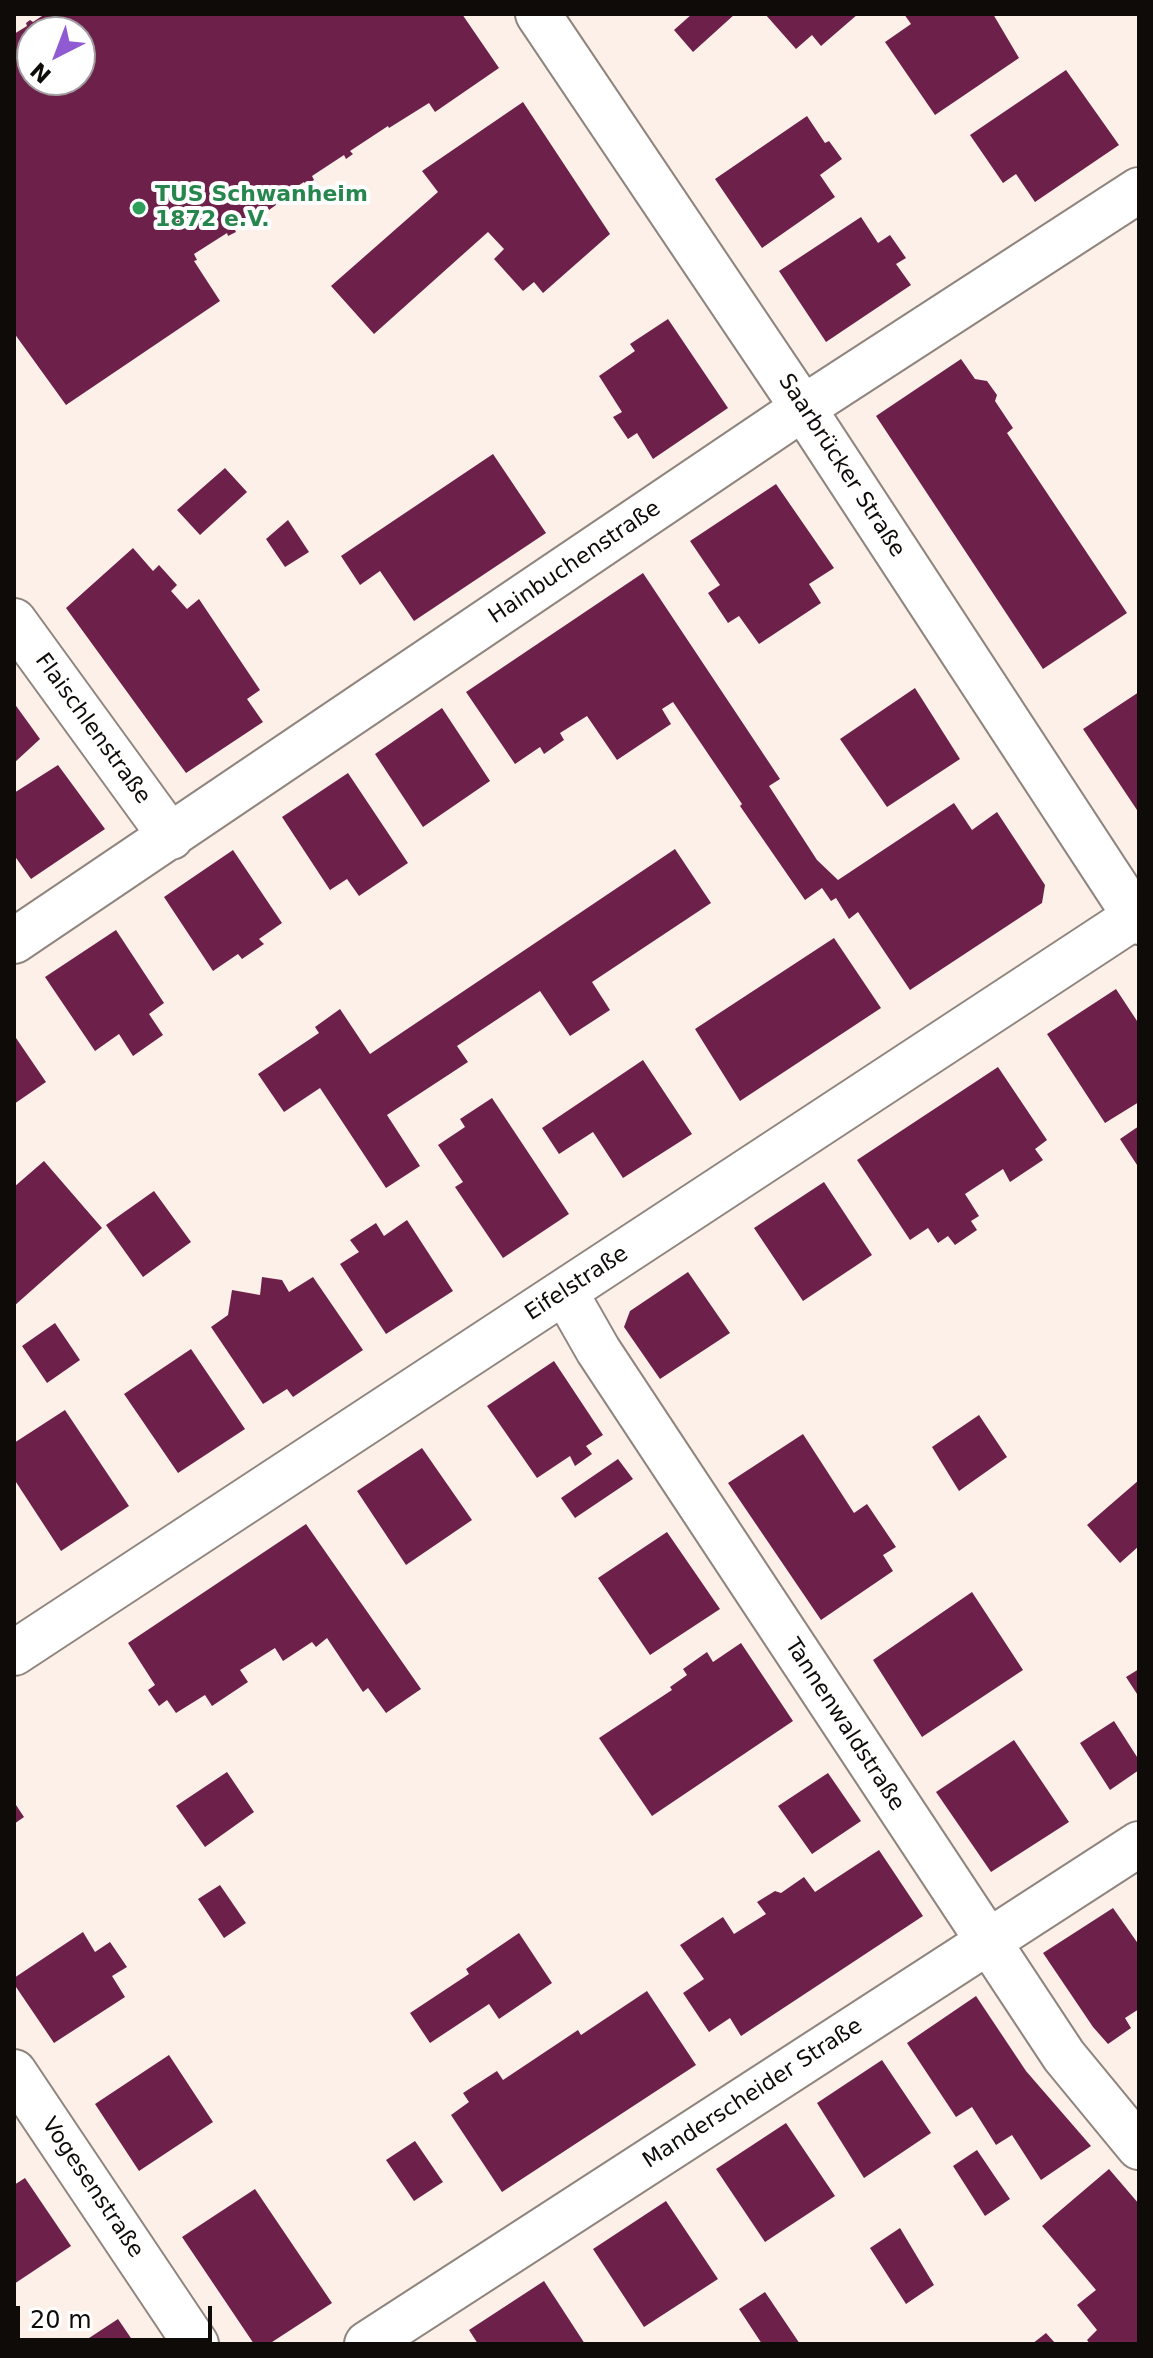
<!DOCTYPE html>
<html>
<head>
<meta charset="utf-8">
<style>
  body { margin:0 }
  #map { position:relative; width:1153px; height:2358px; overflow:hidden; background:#fcf0e9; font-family:"DejaVu Sans",sans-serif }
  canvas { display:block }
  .frame { position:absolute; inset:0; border:16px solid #0f0b09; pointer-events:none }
  .north { position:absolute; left:16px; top:16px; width:80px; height:80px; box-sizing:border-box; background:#fff; border:2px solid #9f9d9d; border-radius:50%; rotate:222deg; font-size:22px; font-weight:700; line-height:32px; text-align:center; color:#0f0b09 }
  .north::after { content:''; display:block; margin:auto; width:28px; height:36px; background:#8f5ad2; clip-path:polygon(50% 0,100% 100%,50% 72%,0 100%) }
  .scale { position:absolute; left:16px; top:2306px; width:196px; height:36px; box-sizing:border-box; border:4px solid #0f0b09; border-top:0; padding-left:10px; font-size:24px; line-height:28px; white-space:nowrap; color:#0f0b09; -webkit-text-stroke:6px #fff; paint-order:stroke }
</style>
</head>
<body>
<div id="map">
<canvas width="1153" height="2358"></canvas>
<div class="frame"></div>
<div class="north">N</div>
<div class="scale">20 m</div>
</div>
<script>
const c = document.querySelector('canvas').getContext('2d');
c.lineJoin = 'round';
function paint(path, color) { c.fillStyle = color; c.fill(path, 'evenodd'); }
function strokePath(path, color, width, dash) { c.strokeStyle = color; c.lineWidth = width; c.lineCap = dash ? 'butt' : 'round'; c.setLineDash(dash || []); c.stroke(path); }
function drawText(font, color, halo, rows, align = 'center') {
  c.font = font + ' "DejaVu Sans",sans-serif'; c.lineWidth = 8; c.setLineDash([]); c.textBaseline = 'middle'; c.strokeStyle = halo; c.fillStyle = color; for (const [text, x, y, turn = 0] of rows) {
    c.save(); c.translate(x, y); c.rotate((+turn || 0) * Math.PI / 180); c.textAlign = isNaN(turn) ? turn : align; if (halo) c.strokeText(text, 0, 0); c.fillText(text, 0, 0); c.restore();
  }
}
paint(new Path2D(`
  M45 14H462L499 68 435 112 429 103 389 128 388 126 350 151 353 154 346 159 344 155 312 176 314 180 306 185 304 182 274 201 276 205 269 210 267 206 234 228 236 232 228 236 227 233 194 254 197 260 194 261 220 301 66 405 14 333V34L27 26 26 23 30 20 33 22ZM32 32H80V80H32Z
  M692 14H735L693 52 674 30Z
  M765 14H858L821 46 812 35 796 49Z
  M904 14H993L1019 58 935 115 885 42 911 24Z
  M1066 70 1119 145 1035 202 1016 174 1003 183 970 135Z
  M523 102 610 234 543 293 534 282 523 291 494 259 504 249 488 232 374 334 331 286 438 192 422 171Z
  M807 116 825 143 829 141 842 159 820 175 835 197 762 248 715 179Z
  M861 217 878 243 890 235 906 258 896 264 911 285 826 342 779 271Z
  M668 319 728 408 653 459 637 433 628 439 613 417 622 412 599 376 635 351 630 344Z
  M961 359 975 379 987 381 997 395 995 401 1013 428 1007 433 1127 613 1043 669 876 416Z
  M493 454 546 533 414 621 380 571 360 585 341 556Z
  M225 468 247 492 200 535 177 510Z
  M776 484 834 568 809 584 821 603 759 644 739 616 728 623 708 593 720 585 690 541Z
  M288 520 309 552 285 567 266 539Z
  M133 548 153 571 159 565 177 585 171 591 187 609 199 599 260 690 247 699 263 722 186 773 66 608Z
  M643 573 780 779 769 786 817 860 838 880 954 803 972 830 997 812 1045 885 1042 903 910 990 858 912 849 919 836 898 831 901 822 888 805 900 740 806 742 804 673 702 662 709 671 724 617 760 587 716 560 733 564 740 544 754 540 747 515 764 466 692Z
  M915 688 960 759 887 807 840 739Z
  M1139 692V813L1083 729Z
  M14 703 40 739 14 763Z
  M442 708 490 781 423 827 375 754Z
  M58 765 105 829 31 879 14 855V793Z
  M348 773 408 863 359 896 347 879 330 890 282 817Z
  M675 849 711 903 592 982 610 1010 570 1036 540 991 457 1046 468 1062 387 1115 420 1166 386 1188 320 1088 284 1112 258 1074 319 1033 315 1027 340 1009 370 1054Z
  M233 850 282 923 259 939 264 944 242 959 238 954 213 971 164 897Z
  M116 930 164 1003 149 1014 163 1035 133 1056 119 1034 95 1051 45 977Z
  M834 938 881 1008 740 1101 695 1029Z
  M1116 989 1139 1024V1102L1105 1123 1047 1034Z
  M14 1035 46 1082 14 1104Z
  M643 1060 692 1134 623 1178 593 1132 559 1154 542 1128Z
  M998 1067 1047 1140 1035 1149 1043 1160 1010 1182 1003 1169 965 1194 979 1216 971 1221 977 1230 955 1245 948 1236 938 1243 928 1228 910 1240 857 1160Z
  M492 1098 569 1214 503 1258 455 1187 463 1182 438 1145 465 1127 460 1119Z
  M1139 1126V1168L1120 1139Z
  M44 1161 102 1228 14 1306V1187Z
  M824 1182 872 1255 803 1301 754 1228Z
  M154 1191 191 1242 143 1277 106 1225Z
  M407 1220 453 1291 386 1334 340 1264 359 1252 350 1240 376 1223 384 1236Z
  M688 1272 730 1333 660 1379 624 1327 630 1311Z
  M262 1277 282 1280 289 1292 313 1277 363 1350 293 1397 287 1389 263 1404 211 1327 228 1315 232 1290 260 1295Z
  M55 1323 80 1360 47 1383 22 1346Z
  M191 1349 245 1429 178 1473 124 1394Z
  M554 1361 603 1435 586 1446 592 1454 575 1466 570 1456 537 1478 487 1406Z
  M65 1410 129 1506 61 1551 14 1479V1443Z
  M979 1415 1007 1457 959 1491 932 1447Z
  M803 1434 854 1513 867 1504 896 1547 883 1555 893 1571 821 1620 728 1483Z
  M422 1448 472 1520 406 1565 357 1491Z
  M618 1459 633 1479 575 1518 561 1498Z
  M1139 1480V1546L1120 1563 1087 1525Z
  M306 1524 421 1689 386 1713 368 1688 363 1692 327 1638 316 1647 312 1642 283 1661 275 1648 240 1670 248 1682 212 1706 205 1695 176 1713 167 1700 159 1706 148 1690 155 1685 128 1643Z
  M667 1532 720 1609 650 1655 598 1578Z
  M972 1592 1023 1670 922 1737 873 1660Z
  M741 1643 793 1721 652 1816 599 1738 672 1690 670 1687 687 1675 683 1669 707 1652 713 1662Z
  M1139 1669V1697L1126 1677Z
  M1114 1721 1139 1760V1770L1110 1790 1080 1743Z
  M1014 1740 1069 1822 991 1872 936 1792Z
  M227 1772 254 1812 205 1847 176 1806Z
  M828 1773 861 1821 812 1854 778 1806Z
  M14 1802 24 1817 14 1824Z
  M879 1850 923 1916 741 2036 730 2018 709 2032 683 1993 704 1979 680 1945 723 1917 734 1934 766 1914 757 1902 775 1891 781 1893 804 1877 815 1892Z
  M220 1885 246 1923 224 1938 198 1899Z
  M1113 1908 1139 1945V2009L1125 2018 1131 2028 1108 2044 1093 2027 1043 1953Z
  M83 1932 95 1952 110 1942 127 1967 112 1976 125 1997 54 2043 14 1984V1978Z
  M519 1933 552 1983 499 2019 489 2004 430 2043 410 2013 469 1974 466 1969Z
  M647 1991 696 2065 502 2192 451 2115 469 2102 463 2093 497 2071 503 2080 578 2030 581 2035Z
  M976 1996 1026 2071 1091 2146 1041 2180 1012 2135 996 2145 972 2107 956 2117 907 2043Z
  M169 2055 213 2122 139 2171 95 2104Z
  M882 2060 931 2133 864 2178 817 2103Z
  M786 2123 835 2196 765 2242 716 2169Z
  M415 2141 443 2182 414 2201 386 2160Z
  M977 2150 1010 2199 985 2216 953 2166Z
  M1109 2169 1139 2204V2344H1090L1087 2340 1097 2330 1077 2305 1096 2290 1042 2226Z
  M25 2178 71 2246 14 2284V2185Z
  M255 2189 332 2303 269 2344H254L182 2237Z
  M666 2201 718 2279 644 2327 593 2249Z
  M900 2228 934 2285 906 2304 870 2248Z
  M544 2281 585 2344H478L469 2330Z
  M765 2292 800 2344H762L739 2309Z
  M118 2319 135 2344H80Z
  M1046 2333 1056 2344H1032Z`), '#6d214a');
const minor = new Path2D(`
  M538 14 803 408 1139 922
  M14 621 171 837
  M14 941 803 408 1139 190
  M565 1292 598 1350 1064 2056 1139 2147
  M14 1653 1139 914
  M14 2072 196 2344
  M367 2344 1139 1844`);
strokePath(minor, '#8f857e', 48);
strokePath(minor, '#fff', 44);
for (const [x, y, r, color] of [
  [139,208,8,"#2e9e5b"]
]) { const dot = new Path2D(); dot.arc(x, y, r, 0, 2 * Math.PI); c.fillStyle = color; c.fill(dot); strokePath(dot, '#fff', 3); }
drawText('bold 22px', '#27864d', '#fff', [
  ["TUS Schwanheim",155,195],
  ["1872 e.V.",155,220]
], 'left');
drawText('22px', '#0f0b09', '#fff', [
  ["Saarbrücker Straße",841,466,57],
  ["Hainbuchenstraße",575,563,-34],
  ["Flaischlenstraße",92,729,54],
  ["Eifelstraße",577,1284,-33],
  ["Tannenwaldstraße",844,1725,57],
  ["Manderscheider Straße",753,2094,-33],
  ["Vogesenstraße",92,2188,56]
]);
</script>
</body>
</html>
